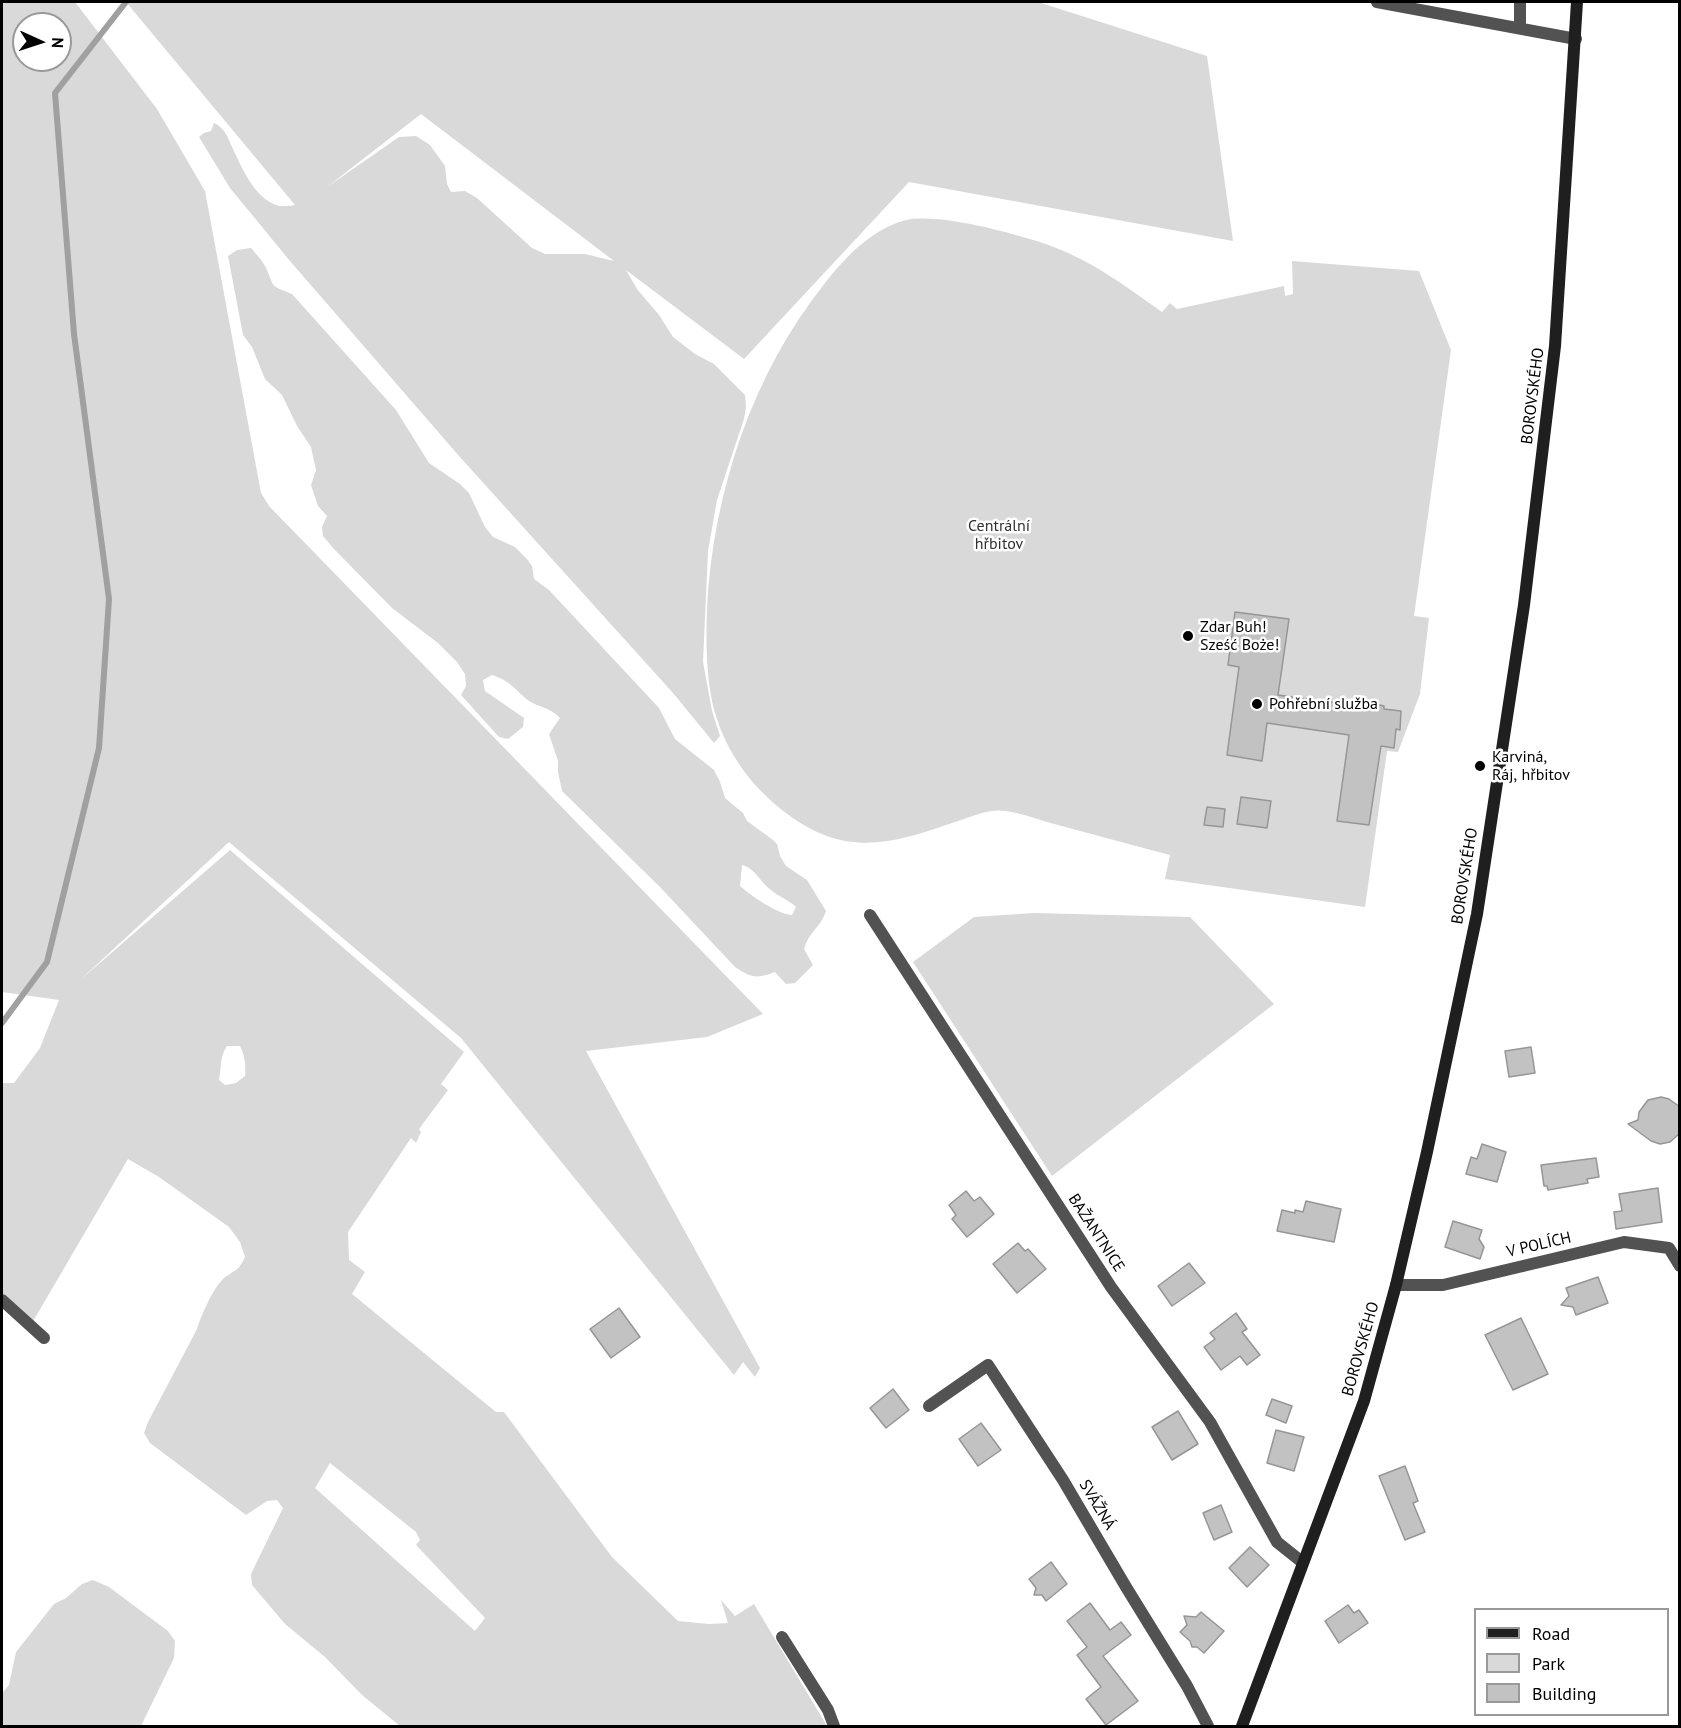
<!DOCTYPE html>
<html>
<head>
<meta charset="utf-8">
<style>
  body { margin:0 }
  #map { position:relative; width:1681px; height:1728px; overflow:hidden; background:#fff; font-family:"PT Sans",sans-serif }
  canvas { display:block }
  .frame { position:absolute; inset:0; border:3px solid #000; pointer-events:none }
  .legend { position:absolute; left:1474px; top:1608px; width:195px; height:108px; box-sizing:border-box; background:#fff; border:2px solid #999; margin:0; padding:8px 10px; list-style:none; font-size:18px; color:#000 }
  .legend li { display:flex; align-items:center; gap:12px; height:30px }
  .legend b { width:30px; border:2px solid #999 }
  .north { position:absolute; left:12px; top:12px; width:60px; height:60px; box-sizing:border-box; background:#fff; border:2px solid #999; border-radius:50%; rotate:93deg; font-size:16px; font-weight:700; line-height:24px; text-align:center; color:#000 }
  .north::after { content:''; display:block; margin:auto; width:21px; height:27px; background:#000; clip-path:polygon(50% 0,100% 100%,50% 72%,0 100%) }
</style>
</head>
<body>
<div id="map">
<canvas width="1681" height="1728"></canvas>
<div class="frame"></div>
<ul class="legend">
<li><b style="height:8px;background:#1f1f1f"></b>Road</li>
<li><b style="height:16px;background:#d9d9d9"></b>Park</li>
<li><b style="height:16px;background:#c2c2c2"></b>Building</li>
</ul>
<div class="north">N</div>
</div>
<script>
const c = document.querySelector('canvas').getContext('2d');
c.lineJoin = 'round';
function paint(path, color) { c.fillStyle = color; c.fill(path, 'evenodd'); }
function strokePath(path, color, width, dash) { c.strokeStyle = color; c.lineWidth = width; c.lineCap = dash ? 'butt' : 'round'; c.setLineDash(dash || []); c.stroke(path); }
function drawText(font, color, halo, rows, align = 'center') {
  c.font = font + ' "PT Sans",sans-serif'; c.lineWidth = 5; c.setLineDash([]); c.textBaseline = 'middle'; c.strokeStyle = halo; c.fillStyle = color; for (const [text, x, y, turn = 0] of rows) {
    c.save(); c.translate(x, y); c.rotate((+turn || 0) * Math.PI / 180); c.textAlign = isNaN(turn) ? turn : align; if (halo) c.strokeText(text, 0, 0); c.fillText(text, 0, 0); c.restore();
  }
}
paint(new Path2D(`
  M2 2H75L157 109 205 191 261 493 269 506 763 1014 707 1037 586 1051 760 1368 755 1377 743 1362 734 1375 461 1038 229 842 79 981 230 850 464 1052 441 1084 448 1090 419 1129 421 1132 416 1143 411 1138 348 1232 349 1260 365 1272 352 1294 496 1412H504L612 1557 678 1621 709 1624 728 1623 721 1600 735 1616 754 1604 827 1726H400L362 1695 325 1657 285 1624 252 1585 251 1574 283 1508 277 1500 267 1501 246 1515 150 1443 144 1433 148 1422 196 1331C202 1315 210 1293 222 1280 234 1269 237 1274 245 1257L240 1242 229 1227 159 1177 128 1159 32 1323 2 1293V1083H14L40 1048 59 1000 2 992ZM24 24H60V60H24ZM227 1046H240C245 1056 246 1065 245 1076L236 1083 225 1085 219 1080C222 1066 219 1058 227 1046ZM330 1463 416 1532 420 1540 416 1545 485 1618 475 1631 315 1488Z
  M126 2H1038L1207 56 1233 241 909 182 744 359 626 270 637 289 659 315 673 337 695 354 714 364 745 395 746 407 744 419 717 500 708 551 703 662 712 711 720 736 714 743 673 693 459 456 290 261 230 188 199 137 204 133 211 131 214 123C225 128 228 138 233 149 242 168 254 197 276 205 281 207 289 206 295 205ZM421 114 614 261 585 254H545L532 248 477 198 465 191 451 192 447 184 445 166 430 145 416 136 399 137 327 187Z
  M911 219C937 217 960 222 985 227 1013 234 1042 241 1068 253 1102 268 1132 291 1162 312L1170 303 1177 309 1284 286 1285 296 1293 294 1292 261 1419 271 1451 350 1414 616 1429 618 1420 694 1398 752 1387 751 1365 907 1165 879 1170 855C1132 845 1095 835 1058 825 1041 821 1023 813 1005 811 989 808 968 818 952 823 889 845 844 857 786 813 749 785 722 747 712 701 706 671 706 639 707 608 713 493 752 374 825 283 847 255 875 226 911 219Z
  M251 248C256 254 263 261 266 268 275 288 269 285 292 294L396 410 429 463 460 484 469 493 485 527 493 537 515 547 527 559 532 566 534 579 549 590 659 708 675 739 714 770 720 782 725 798 743 813 747 821 773 840 777 844 780 856 786 866 807 880 826 911C821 927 808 933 804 949L813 965 795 983 786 984 775 972C756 979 752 978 735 967L660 887 562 791 558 772V761L549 734 560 718C550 707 540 708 529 701 515 690 511 681 492 675L483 680 485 691 524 718 523 727 508 739 499 737 461 695 466 686 465 674 457 662 438 643 392 608 334 549 323 536 322 527 327 516 318 506 311 485 316 470 311 447 297 426 282 395 265 379 252 347 243 335 228 256 237 250ZM742 865C756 869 760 882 771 890 779 897 789 900 796 907L792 915C779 915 750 895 740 886Z
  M1034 913 1190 917 1274 1004 1052 1176 913 962 974 917Z
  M93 1580 109 1587 168 1631 175 1641 174 1658 141 1726H2V1693L9 1685 16 1652 54 1604 66 1598 82 1584Z`), '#d9d9d9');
strokePath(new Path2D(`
  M2 1023 47 962 99 748 109 599 74 334 55 93 126 2`), '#a0a0a0', 6);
const building = new Path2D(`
  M1235 612 1289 619 1278 695 1366 707V702L1384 706V709L1401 711 1400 730 1396 729 1394 748 1381 746 1369 825 1337 821 1349 735 1267 723 1262 761 1227 755 1239 667 1228 665Z
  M1241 797 1271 801 1267 828 1237 824Z
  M1207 807 1225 809 1223 827 1204 825Z
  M1531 1047 1535 1073 1509 1077 1505 1051Z
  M1661 1097 1669 1099 1680 1107V1133L1670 1142 1660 1144 1651 1141 1628 1124 1638 1120 1639 1112 1648 1100Z
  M1482 1144 1506 1152 1497 1182 1466 1174 1471 1157 1477 1159Z
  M1596 1158 1599 1177 1587 1179 1588 1183 1548 1190 1547 1186H1544L1541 1165Z
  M1658 1188 1662 1222 1616 1229 1614 1212 1622 1211 1619 1194Z
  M966 1191 974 1201 980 1197 994 1214 967 1237 952 1219 956 1215 949 1205Z
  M1306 1201 1341 1209 1334 1242 1277 1231 1282 1210 1295 1213V1210L1303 1212Z
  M1453 1221 1482 1230 1479 1239 1484 1247 1480 1259 1445 1247Z
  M1018 1243 1025 1251 1028 1249 1046 1269 1017 1293 993 1264Z
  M1189 1263 1205 1283 1172 1306 1158 1286Z
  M1598 1277 1608 1303 1576 1315 1573 1307 1561 1305 1569 1296 1566 1288Z
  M619 1308 640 1337 611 1358 590 1329Z
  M1236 1313 1247 1329 1242 1332 1260 1355 1247 1365 1240 1356 1221 1370 1204 1347 1215 1339 1210 1333Z
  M1521 1318 1548 1374 1513 1390 1485 1335Z
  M893 1389 909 1410 886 1428 870 1408Z
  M1272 1399 1292 1406 1286 1423 1266 1415Z
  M1178 1411 1198 1444 1172 1460 1152 1427Z
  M981 1423 1001 1450 978 1466 959 1439Z
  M1276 1430 1304 1437 1294 1471 1267 1463Z
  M1405 1466 1418 1501 1413 1503 1425 1532 1405 1540 1379 1476Z
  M1221 1505 1232 1532 1214 1540 1203 1513Z
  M1250 1547 1269 1565 1247 1587 1229 1568Z
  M1051 1562 1067 1584 1046 1601 1042 1595H1034L1036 1588 1029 1579Z
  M1090 1603 1110 1630 1121 1622 1131 1635 1103 1656 1138 1701 1106 1725 1086 1699 1101 1687 1077 1655 1087 1647 1067 1621Z
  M1348 1605 1354 1613 1359 1610 1368 1623 1339 1643 1325 1621Z
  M1201 1612 1224 1631 1204 1653 1197 1647H1192L1190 1641 1180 1632 1187 1625 1184 1616 1196 1617Z`);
paint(building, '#c2c2c2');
strokePath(building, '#969696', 1.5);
strokePath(new Path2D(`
  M1377 2 1576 39
  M1520 2V28
  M870 915 1111 1287 1210 1422 1277 1542 1302 1562
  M1396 1285H1443L1624 1242 1669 1248 1680 1266
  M2 1300 44 1338
  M929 1406 988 1365 1063 1480 1126 1587 1187 1686 1208 1726
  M782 1637 828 1710 834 1726`), '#525252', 12);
strokePath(new Path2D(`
  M1242 1726 1364 1401 1396 1285 1427 1152 1477 914 1524 605 1555 346 1577 2`), '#1f1f1f', 12);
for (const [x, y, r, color] of [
  [1188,636,6,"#000"],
  [1257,704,6,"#000"],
  [1480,766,6,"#000"]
]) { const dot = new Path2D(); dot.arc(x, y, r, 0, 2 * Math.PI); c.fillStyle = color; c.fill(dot); strokePath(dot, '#fff', 2); }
drawText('16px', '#000', '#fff', [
  ["BOROVSKÉHO",1533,396,-83],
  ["BOROVSKÉHO",1465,876,-81],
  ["BAŽANTNICE",1096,1233,57],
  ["V POLÍCH",1539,1245,-13],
  ["BOROVSKÉHO",1361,1349,-74],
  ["SVÁŽNÁ",1097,1505,59]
]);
drawText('16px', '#303030', '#fff', [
  ["Centrální",999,526],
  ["hřbitov",999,544]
]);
drawText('16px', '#000', '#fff', [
  ["Zdar Buh!",1200,627],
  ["Sześć Boże!",1200,645],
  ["Pohřební služba",1269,704],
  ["Karviná,",1492,757],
  ["Ráj, hřbitov",1492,775]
], 'left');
</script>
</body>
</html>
